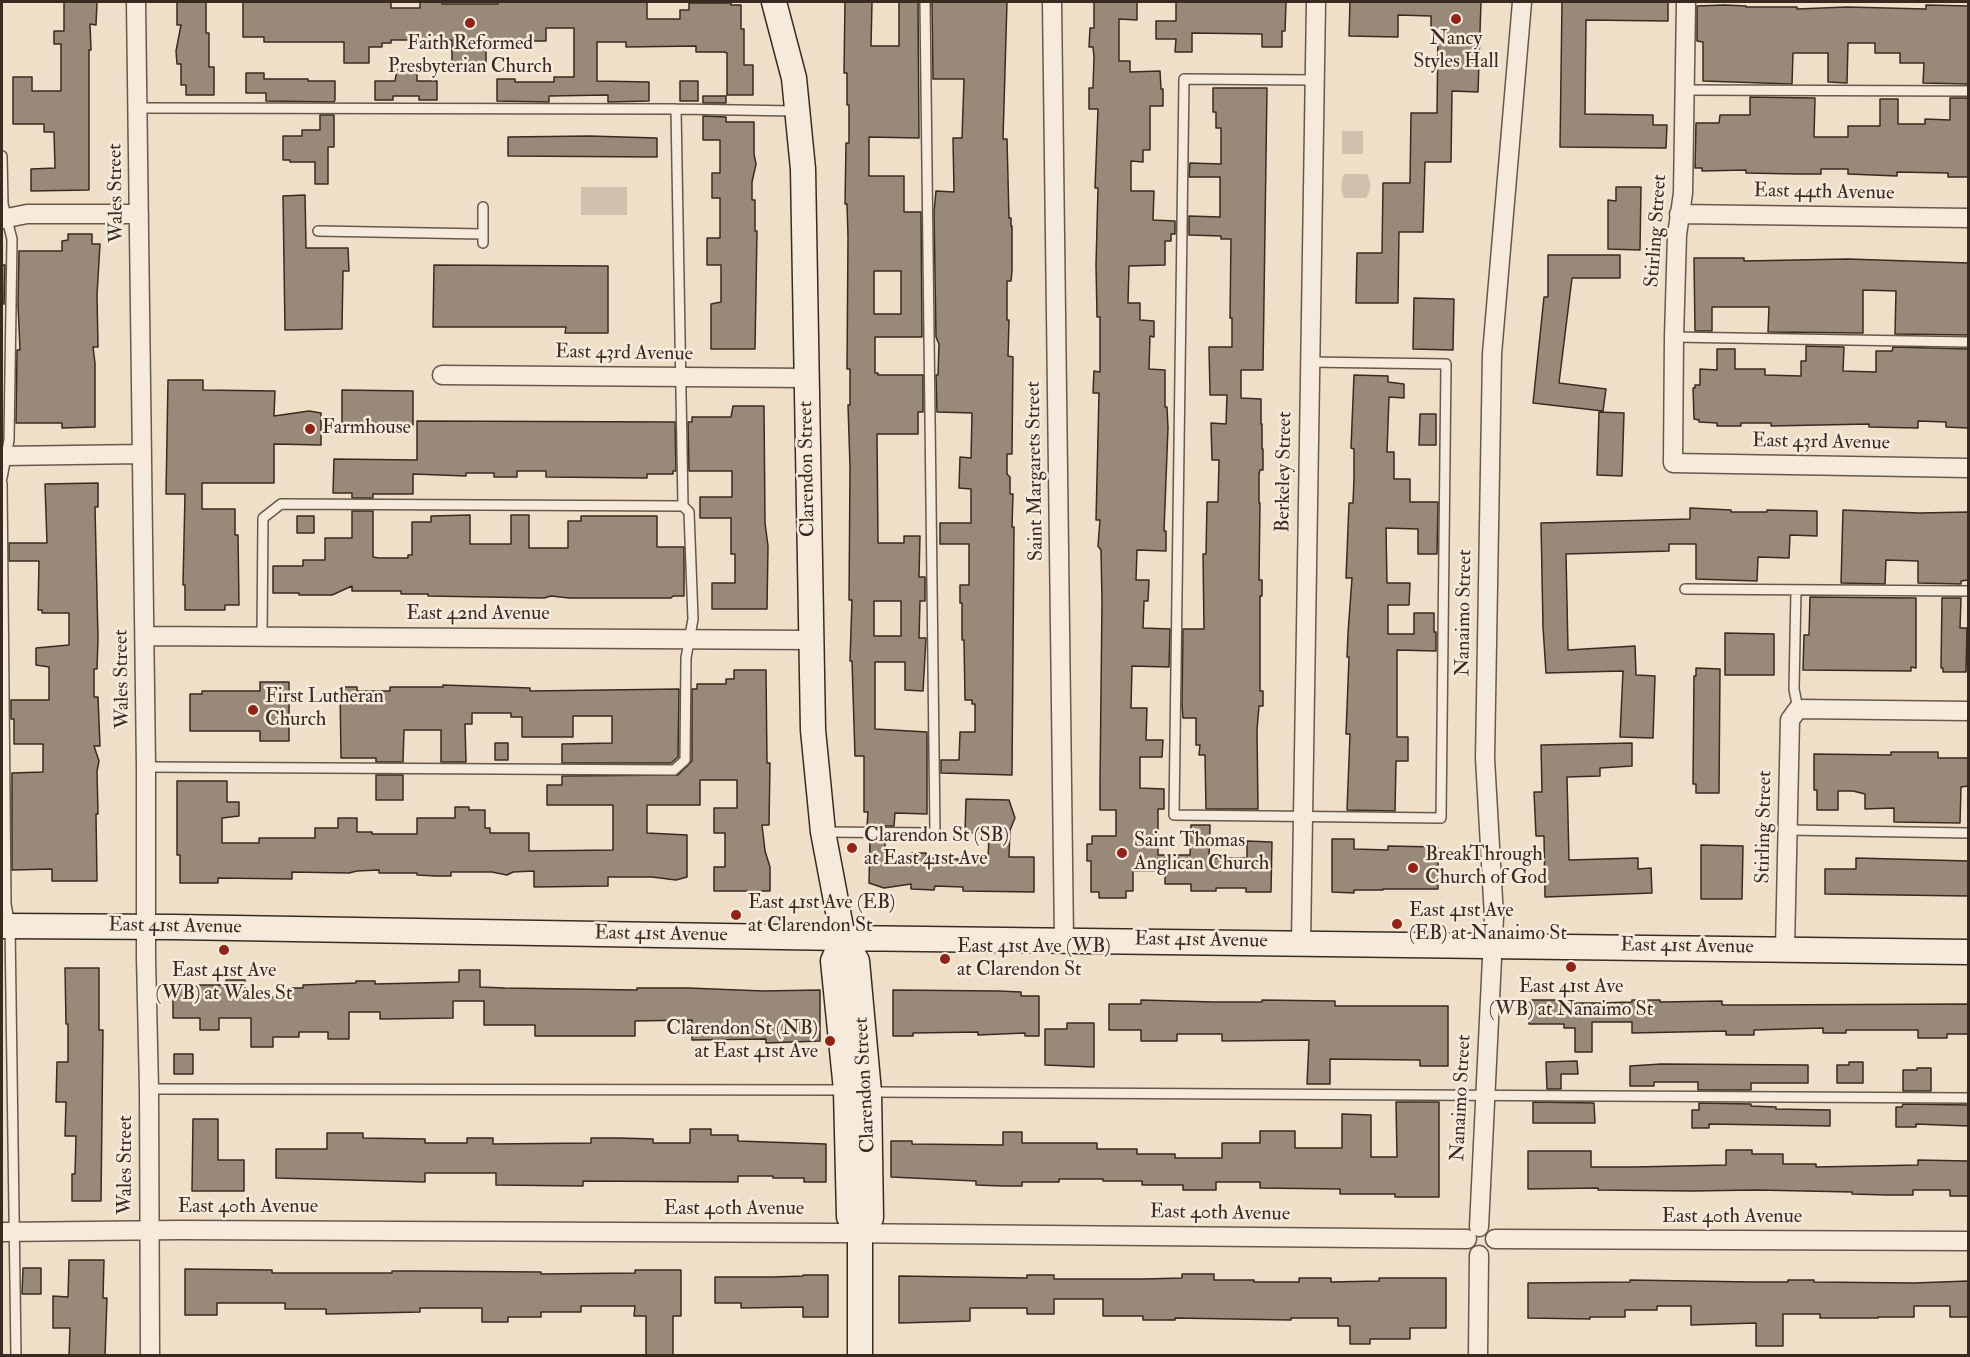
<!DOCTYPE html>
<html>
<head>
<meta charset="utf-8">
<style>
  body { margin:0 }
  #map { position:relative; width:1970px; height:1357px; overflow:hidden; background:#f0dfc8; font-family:"IM FELL Double Pica",serif }
  canvas { display:block }
  .frame { position:absolute; inset:0; border:3px solid #3a2b21; pointer-events:none }
</style>
</head>
<body>
<div id="map">
<canvas width="1970" height="1357"></canvas>
<div class="frame"></div>
</div>
<script>
const c = document.querySelector('canvas').getContext('2d');
c.lineJoin = 'round';
function paint(path, color) { c.fillStyle = color; c.fill(path, 'evenodd'); }
function strokePath(path, color, width, dash) { c.strokeStyle = color; c.lineWidth = width; c.lineCap = dash ? 'butt' : 'round'; c.setLineDash(dash || []); c.stroke(path); }
function drawText(font, color, halo, rows, align = 'center') {
  c.font = font + ' "IM FELL Double Pica",serif'; c.lineWidth = 5; c.setLineDash([]); c.textBaseline = 'middle'; c.strokeStyle = halo; c.fillStyle = color; for (const [text, x, y, turn = 0] of rows) {
    c.save(); c.translate(x, y); c.rotate((+turn || 0) * Math.PI / 180); c.textAlign = isNaN(turn) ? turn : align; if (halo) c.strokeText(text, 0, 0); c.fillText(text, 0, 0); c.restore();
  }
}
paint(new Path2D(`
  M1342 131H1363V154H1342Z
  M1344 174H1367C1372 183 1372 189 1366 198H1344C1340 189 1341 183 1344 174Z
  M581 187H627V215H581Z`), '#d1c0ac');
const building = new Path2D(`
  M64 2H97L96 25 90 24 91 50H89V190L31 191V169L55 168 54 132H44V124H13V77H32V91H61V44H54V31H64Z
  M177 2H206V33H209V67H214V95H186V85H181V64H177L176 51 181 25H177Z
  M243 2H391V8H420V2H442V4H498V2H647V19H680V10H689V3H731V5H741V29H744V65H753V95H727V53L724 52H696V46L626 47V42H597V81L649 82V101L608 102V95L549 96V102L497 101V79H515V82H554V77H574V28H546V41H521V46H486V69H452V40H391V43H382V47H369V63H344V42H264V37H243Z
  M845 2H872L871 46H899V2H918L919 138 869 137V176H904V212H921L922 337H875V373H878V375H923V412H918V434H877L878 543H904V536H920L919 577H925V601H920L919 638H926L923 691 905 690V662H875V729L927 732V814L895 813 894 826H867L868 812H864V756H855L852 661H850L852 600H849L850 467 848 405H850V369H847L848 237 847 204H845L846 143H849V105H847V73H844ZM874 271H901V314H874ZM874 601H901V636H874Z
  M932 2H1007L1003 139H1007L1009 218H1011V226H1012V271L1011 281H1007V320H1009L1008 356 1013 357 1012 454H1007V474L1010 477V494H1013L1012 527H1014L1012 775 941 773V760H959L960 732H975V704H972V700H965L964 640H962V603H960V585H969V544H940V523H971V489L959 488 960 457 971 458 972 413 937 412 936 375H938L939 344 936 337 934 212 936 191 954 192 953 138H962L964 79H933Z
  M1094 2H1137V20L1119 19V61H1130V72L1160 71 1161 89H1163V106H1150V150H1143V162L1131 161V191H1154L1153 220 1175 221V234H1171V241H1165V265L1129 266 1128 303H1140V320L1154 321V337L1150 336 1149 369 1165 370V407H1167L1168 428 1164 531H1166V551L1137 550 1136 580H1149L1148 601H1144L1143 628 1170 629 1169 667 1132 666 1131 708H1147L1146 740H1163L1162 757H1140V788L1164 789V809H1158V855H1190L1191 825H1210L1209 858H1247V841L1272 842 1271 892H1246V888H1216V891H1191V884H1165V871H1133V891H1126V898H1099V892H1091V861H1087V844H1092V836H1116V810H1100V783L1102 601 1101 550 1098 546 1100 520H1096L1099 393H1093L1094 371 1100 372V317H1097L1096 265 1098 188H1095L1098 109H1089V88H1093L1094 57 1093 47H1089L1090 28H1094Z
  M1176 2H1286L1285 31H1282V47H1262V34L1192 33V52H1175L1176 39H1156V21H1176Z
  M1350 2H1481L1478 92 1452 91 1451 162H1425L1423 232H1399L1398 303H1356L1357 253H1382L1383 183H1410L1411 113H1437L1438 30 1431 29V16L1398 15V37L1349 36Z
  M1562 2H1668V21L1586 20 1585 114 1653 115V125H1667L1666 148 1560 147Z
  M1724 5 1746 6V7H1797V9L1847 7 1926 9V5L1968 6V84L1923 83 1924 63H1900V53H1875V43H1848L1847 83 1828 82V53H1793L1792 84 1703 81V42L1697 41V6Z
  M397 70H417V81H437V100H419V96H393V100H375V81H395Z
  M246 73H264V79H308V81H335V100L334 102 266 101V93H246Z
  M680 81H698V101H680Z
  M1213 88H1267L1263 370H1241V398L1261 399V424H1262V449H1263V470H1260L1259 474V503H1260L1259 580H1262V596H1260V691H1263V706H1259L1257 730 1258 809H1206L1205 755H1199L1200 745H1196V718H1183L1182 705 1183 629H1204L1203 554H1206L1207 502H1218L1219 460H1212L1211 423 1226 424 1227 395H1210L1209 347H1232V318H1230L1231 239H1221V236L1189 235V216L1220 217V177H1189L1190 163 1221 164V128H1216V112H1213Z
  M703 96H726V103H703Z
  M1750 97 1815 98 1814 137H1848V126H1880V99H1898V124H1925V119L1950 120V98H1968V177H1948V173L1897 172V176L1848 174V169H1821V174H1797L1746 173V170L1702 171V168H1695L1696 123H1719L1720 115H1750Z
  M320 115H334V147H328V184H315V162H290V160H283V136H302V130H320Z
  M703 116 726 117V122H754V154L756 164 752 182V200H755V231H757L755 349H711V304L721 302V265H707V238H720V198H712V173H720V140H703Z
  M589 136 657 138V157L508 156V137Z
  M1616 187H1641L1640 250 1608 249V200L1616 201Z
  M305 195 306 248H348L349 271H343L342 329 285 330 283 196Z
  M68 234H92V244H100L97 295 98 347H93L95 363V427L62 428V423H16L17 350H20L18 304 19 251H62V241L68 240Z
  M1548 255H1620V278H1572L1559 383 1606 389 1603 411 1533 403 1544 297H1548Z
  M1694 258H1744V261L1848 259 1968 263V335L1895 334 1896 291 1863 290V333L1768 332 1769 307H1712V331H1695Z
  M2 265H5L4 304H2Z
  M434 265 608 266V333H565L566 327H433Z
  M1414 298 1454 299 1453 350 1413 349Z
  M1806 346 1844 347 1843 371 1876 372V351H1892L1893 347 1968 349V428L1946 427V422L1918 421V428L1869 427V424L1771 426V423H1741V426H1717V423L1699 422V420L1694 419 1693 388H1695V385H1700V369L1717 370V349H1735V369H1765V375L1801 376V361H1806Z
  M1354 375 1388 376V382L1404 384V398L1389 397 1387 452H1394V479H1410V502H1438L1437 554H1418V529L1386 528 1387 583H1410L1409 605H1388V634H1414V613H1434V632H1436V651L1397 650V737H1408V761H1396L1395 811 1347 810 1350 734H1346L1349 657H1347L1348 633 1352 578H1346L1349 503H1353L1354 478V449L1351 448Z
  M168 380H203V390L275 391 274 416 309 411 321 413V445L274 444V483H202V509H235V535H238L239 605H225V610H185V585H183L185 494H166Z
  M342 390 413 391V425H342Z
  M733 406H764L765 523 768 546 767 609H712V583H735V554H731V518H700V497H732V471H689L688 422H692V417H731Z
  M1599 412 1624 413 1622 476 1597 475Z
  M1420 414H1436V445H1419Z
  M417 421 675 422 676 471H673V474H647V478L546 477V471H517V477H494V473H466V476L413 474V494H373V498H352V493H333L334 459 417 460Z
  M98 483V507H95L98 639 97 669H94V697H98L100 746H94L99 761 97 771 98 814H96L97 881H52V869L12 870V773L43 772V744H14V719H11V700H49V667L36 665V648L69 645V613H42V610H38L39 561H9V543H47L45 484Z
  M1690 508 1731 510V512H1767V510L1817 511V536L1790 535 1789 558 1758 557 1757 581 1696 579V544H1669V551L1566 554 1568 650 1635 646 1636 675 1655 676 1653 738 1620 737 1623 671 1546 673 1543 627 1541 523 1690 519Z
  M1843 510 1919 513 1968 512V580L1961 581V584L1918 583V561L1886 560 1885 584 1841 583Z
  M352 511H373V557L379 558H408V555H412V522H431V516L470 515V544H511V515H529V548H568V521H581V516H657V547H684V596H673L671 598H569L551 596 544 598 428 596V594H401V591H352V586L332 595H299V593H273V566H303V560H325V538H352Z
  M297 516H314V533H297Z
  M1810 597 1916 598V668L1911 667V671L1803 670 1804 635H1809Z
  M1942 598H1961L1960 628H1967L1966 672H1943V668H1941Z
  M1725 633 1774 634V675H1725Z
  M1696 668 1720 669 1719 793H1696V784H1693L1694 676H1696Z
  M734 670H766L767 763H770L769 825H762L765 851 770 867V891H714V867H725V833H714V808H737V780H700V805H647V833L687 835V877L676 880 652 877H608V886L534 887V871L513 872 507 875 492 872H451V876H436L417 875V873H379V870L357 871 349 873 292 872V879L218 878V883H180V855H177V781H227V802H239V816L222 818V843H259V838H315V828H338V818H357V832H372V834H417V818H455V807H469V810H485V828H490V833H529V851L613 850V805H547V785H562V776L678 775 692 761V689H697V684H726V679H734Z
  M260 682H289V741H260V731H190V694H202V691H260Z
  M443 685 530 688V691L679 689 678 757 671 763H562V744L612 743V716H573V737H522V717H511V713H472V724H465L466 762H441V730H404L403 762H376V758H341L340 687H357V691H390V687H443Z
  M495 743H508V760H495Z
  M1632 743V766L1600 768V776L1567 777 1569 860 1638 858V869L1651 868 1652 893 1545 897 1544 836H1536L1534 792H1542L1541 745Z
  M1891 752H1938V758H1968V786L1961 787 1960 823 1894 822V808L1865 809V794L1853 791H1838V810H1817V790H1814V754L1891 755Z
  M376 775H403V800H376Z
  M966 799 1009 800 1015 818 1010 830 1009 857H1034V892L963 891V887L935 886 934 890 911 889V884L884 888 869 883 870 839H885V858H911V853H926V858L958 859V863H988L989 833H965Z
  M1332 839H1354V849L1388 850V846L1438 847V889H1383V890H1354V893L1332 892Z
  M1701 845 1743 846 1742 899H1701Z
  M1856 858 1968 861V896L1825 894V869H1856Z
  M65 968H99V1030H103L101 1201H72V1174H75L76 1136H65L66 1102H56L57 1062H68V1024H66Z
  M459 970H480V987L505 988 637 990V988H688L763 991 820 990V1041L766 1043V1039L692 1040V1020L635 1021V1036H535V1025H484V1001H453V1018L380 1019V1012H349V1039H328V1032H299V1037H273V1047H251V1018H219V1030H200V1018H173V985H226V980H245V997H277V988H303V985L356 983V981H375V984L459 982Z
  M893 990 999 991 1021 992V996H1039V1036H1025V1033L978 1035V1032L913 1033V1036H893Z
  M1141 1000 1214 1002H1262V1000L1335 1001V1006H1448V1066H1420V1060L1330 1059V1084H1307L1309 1040 1222 1041V1034H1177V1041H1141V1030H1109V1004H1141Z
  M1529 1000H1559V1003H1599L1632 1002V1000H1660V1002L1722 1001V1005H1754L1968 1004V1034H1947V1038H1918V1030H1846V1033H1823V1028L1754 1030V1035H1726V1031L1632 1033V1022H1592V1052H1575V1028H1564V1024H1529Z
  M1067 1023H1094V1067L1045 1065V1029H1067Z
  M174 1054H193V1074H174Z
  M1577 1061 1578 1074H1561V1089H1547L1546 1062Z
  M1849 1062H1863V1083H1837V1065H1849Z
  M1661 1064 1808 1065V1083H1751V1090H1698V1082H1654V1086H1630V1066Z
  M1917 1068H1931V1091H1903V1070H1917Z
  M1396 1102H1439V1197H1395V1194H1340V1189L1260 1188V1182H1216V1190H1183V1185H1142V1181H1103V1179H1059V1182H1022V1186H1003L976 1185V1181L891 1177V1141H912V1144L1003 1145V1132H1022V1143H1097V1149H1137V1154H1175V1158H1222V1143H1260V1131H1295V1148H1342V1114L1371 1115V1157H1397Z
  M1533 1102 1594 1103 1595 1123H1533Z
  M1699 1103 1751 1104V1106L1776 1107V1109L1830 1110V1126L1709 1124V1128H1692V1110H1699Z
  M1903 1104 1968 1105V1126L1916 1124V1127H1896V1107H1902Z
  M193 1119H218V1160H244V1191H192Z
  M690 1129H711V1135H738V1141L826 1144V1182H804V1178H773V1176H738V1182L583 1181V1186L496 1185V1173H425V1182L276 1178V1149H327V1133H363V1138L425 1139V1143H467V1138H493V1144L591 1143V1138H619L653 1139V1143H690Z
  M1726 1150H1752V1154H1783V1164H1816V1167L1918 1165V1160L1968 1161V1196H1950V1190H1913V1195H1887L1852 1194V1192L1757 1190 1692 1191 1598 1190V1188L1528 1189V1151H1591V1167H1634L1726 1165Z
  M69 1260H104L103 1298H107L105 1356H69L70 1328H53V1296L68 1297Z
  M23 1268H41V1294H22Z
  M185 1269 272 1270V1273H392V1271H420L541 1272V1274L635 1273V1270H681V1316H673V1356H646V1316H634L635 1306H581V1312H541V1317H508V1322H482V1308H420V1312L326 1314V1309H285V1303H217V1315H185Z
  M1182 1274H1214V1280H1254V1282H1299V1278H1331V1282L1379 1281V1278H1446V1328H1410V1339H1370V1344H1350V1326H1338V1318H1291V1320L1175 1318V1320H1143V1316H1103V1299H1054V1314H1027V1308H970V1321L899 1323V1276L1027 1278V1275H1054V1279H1143L1182 1278Z
  M803 1275H828V1317H803V1307L741 1308V1303H715V1277H773L803 1276Z
  M1630 1280 1752 1282H1788V1280H1814V1282L1914 1283 1968 1281V1317H1950V1306H1914V1317H1878V1318H1820V1314H1783V1346H1756V1323L1691 1325V1306H1657V1310H1625V1317H1590V1319L1528 1318V1283L1630 1282Z`);
paint(building, '#998978');
strokePath(building, '#3a2b21', 1.5);
const lane = new Path2D(`
  M1684 90 1968 91
  M139 108 676 109 796 111
  M676 109 683 506
  M2 156 3 204 12 239 9 440 2 478
  M318 231 483 234
  M483 243V207
  M1674 337 1968 342
  M1309 362 1446 364 1441 818 1174 815 1184 79 1313 80
  M2 483 6 904 10 926 16 1356
  M1685 589 1968 591
  M1796 590 1794 689 1798 709
  M146 767 674 770 685 760 686 658 693 619 689 512 683 506 281 504 263 518 262 636
  M1787 830 1968 833
  M823 832 935 833 925 2
  M149 1089 846 1090
  M871 1092 1968 1098`);
const street = new Path2D(`
  M136 2 146 767V958L149 1089 150 1356
  M1052 2 1064 940
  M1686 2 1683 193 1677 235 1674 337 1673 463 1968 468
  M1679 214 1968 218
  M2 219 27 214H139
  M442 375 806 378
  M2 456 142 454
  M145 636 812 640
  M1301 942 1316 2
  M1785 948 1790 720 1798 709 1968 711
  M1479 1227 1494 917 1485 758 1492 354 1522 2
  M2 1232 178 1230 837 1233 1467 1239
  M1495 1239 1968 1241
  M1478 1356 1479 1255`);
const secondary = new Path2D(`
  M774 2 794 78 803 169 813 730 823 832 843 938 857 961 869 1092 871 1218 860 1233V1356
  M2 926 173 927 843 938 1968 952
  M843 938 833 961 846 1090 849 1217 860 1233`);
strokePath(lane, '#68584b', 12);
strokePath(street, '#68584b', 21);
strokePath(secondary, '#3a2b21', 27);
strokePath(lane, '#f5eadb', 9);
strokePath(street, '#f5eadb', 18);
strokePath(secondary, '#f5eadb', 24);
for (const [x, y, r, color] of [
  [1456,19,6,"#8f2418"],
  [470,23,6,"#8f2418"],
  [310,429,6,"#8f2418"],
  [253,710,6,"#8f2418"],
  [852,848,6,"#8f2418"],
  [1122,853,6,"#8f2418"],
  [1413,868,6,"#8f2418"],
  [736,915,6,"#8f2418"],
  [1397,924,6,"#8f2418"],
  [224,950,6,"#8f2418"],
  [945,959,6,"#8f2418"],
  [1571,967,6,"#8f2418"],
  [830,1041,6,"#8f2418"]
]) { const dot = new Path2D(); dot.arc(x, y, r, 0, 2 * Math.PI); c.fillStyle = color; c.fill(dot); strokePath(dot, '#f5eadb', 2); }
drawText('20px', '#3a2b21', '#f5eadb', [
  ["Nancy",1456,40,"center"],
  ["Styles Hall",1456,63,"center"],
  ["Faith Reformed",470,45,"center"],
  ["Presbyterian Church",470,68,"center"],
  ["Farmhouse",322,429],
  ["First Lutheran",265,698],
  ["Church",265,721],
  ["Clarendon St (SB)",864,837],
  ["at East 41st Ave",864,860],
  ["Saint Thomas",1134,842],
  ["Anglican Church",1134,865],
  ["BreakThrough",1425,856],
  ["Church of God",1425,879],
  ["East 41st Ave (EB)",748,904],
  ["at Clarendon St",748,927],
  ["East 41st Ave",1409,912],
  ["(EB) at Nanaimo St",1409,935],
  ["East 41st Ave (WB)",957,948],
  ["at Clarendon St",957,971],
  ["East 41st Ave",224,972,"center"],
  ["(WB) at Wales St",224,995,"center"],
  ["East 41st Ave",1571,988,"center"],
  ["(WB) at Nanaimo St",1571,1011,"center"],
  ["Clarendon St (NB)",818,1030,"right"],
  ["at East 41st Ave",818,1053,"right"]
], 'left');
drawText('20px', '#3a2b21', '#f5eadb', [
  ["Wales Street",117,193,-91],
  ["East 44th Avenue",1824,193,1],
  ["Stirling Street",1657,231,-86],
  ["East 43rd Avenue",624,354,1],
  ["East 43rd Avenue",1821,443,1],
  ["Clarendon Street",808,469,-91],
  ["Saint Margarets Street",1036,471,-91],
  ["Berkeley Street",1285,472,-89],
  ["Nanaimo Street",1465,613,-89],
  ["East 42nd Avenue",478,615],
  ["Wales Street",123,679,-91],
  ["Stirling Street",1765,827,-89],
  ["East 41st Avenue",175,927,1],
  ["East 41st Avenue",661,935,1],
  ["East 41st Avenue",1201,941,1],
  ["East 41st Avenue",1687,947,1],
  ["Clarendon Street",866,1085,-93],
  ["Nanaimo Street",1462,1098,-87],
  ["Wales Street",127,1165,-90],
  ["East 40th Avenue",248,1208],
  ["East 40th Avenue",734,1210],
  ["East 40th Avenue",1220,1214,1],
  ["East 40th Avenue",1732,1218]
]);
</script>
</body>
</html>
